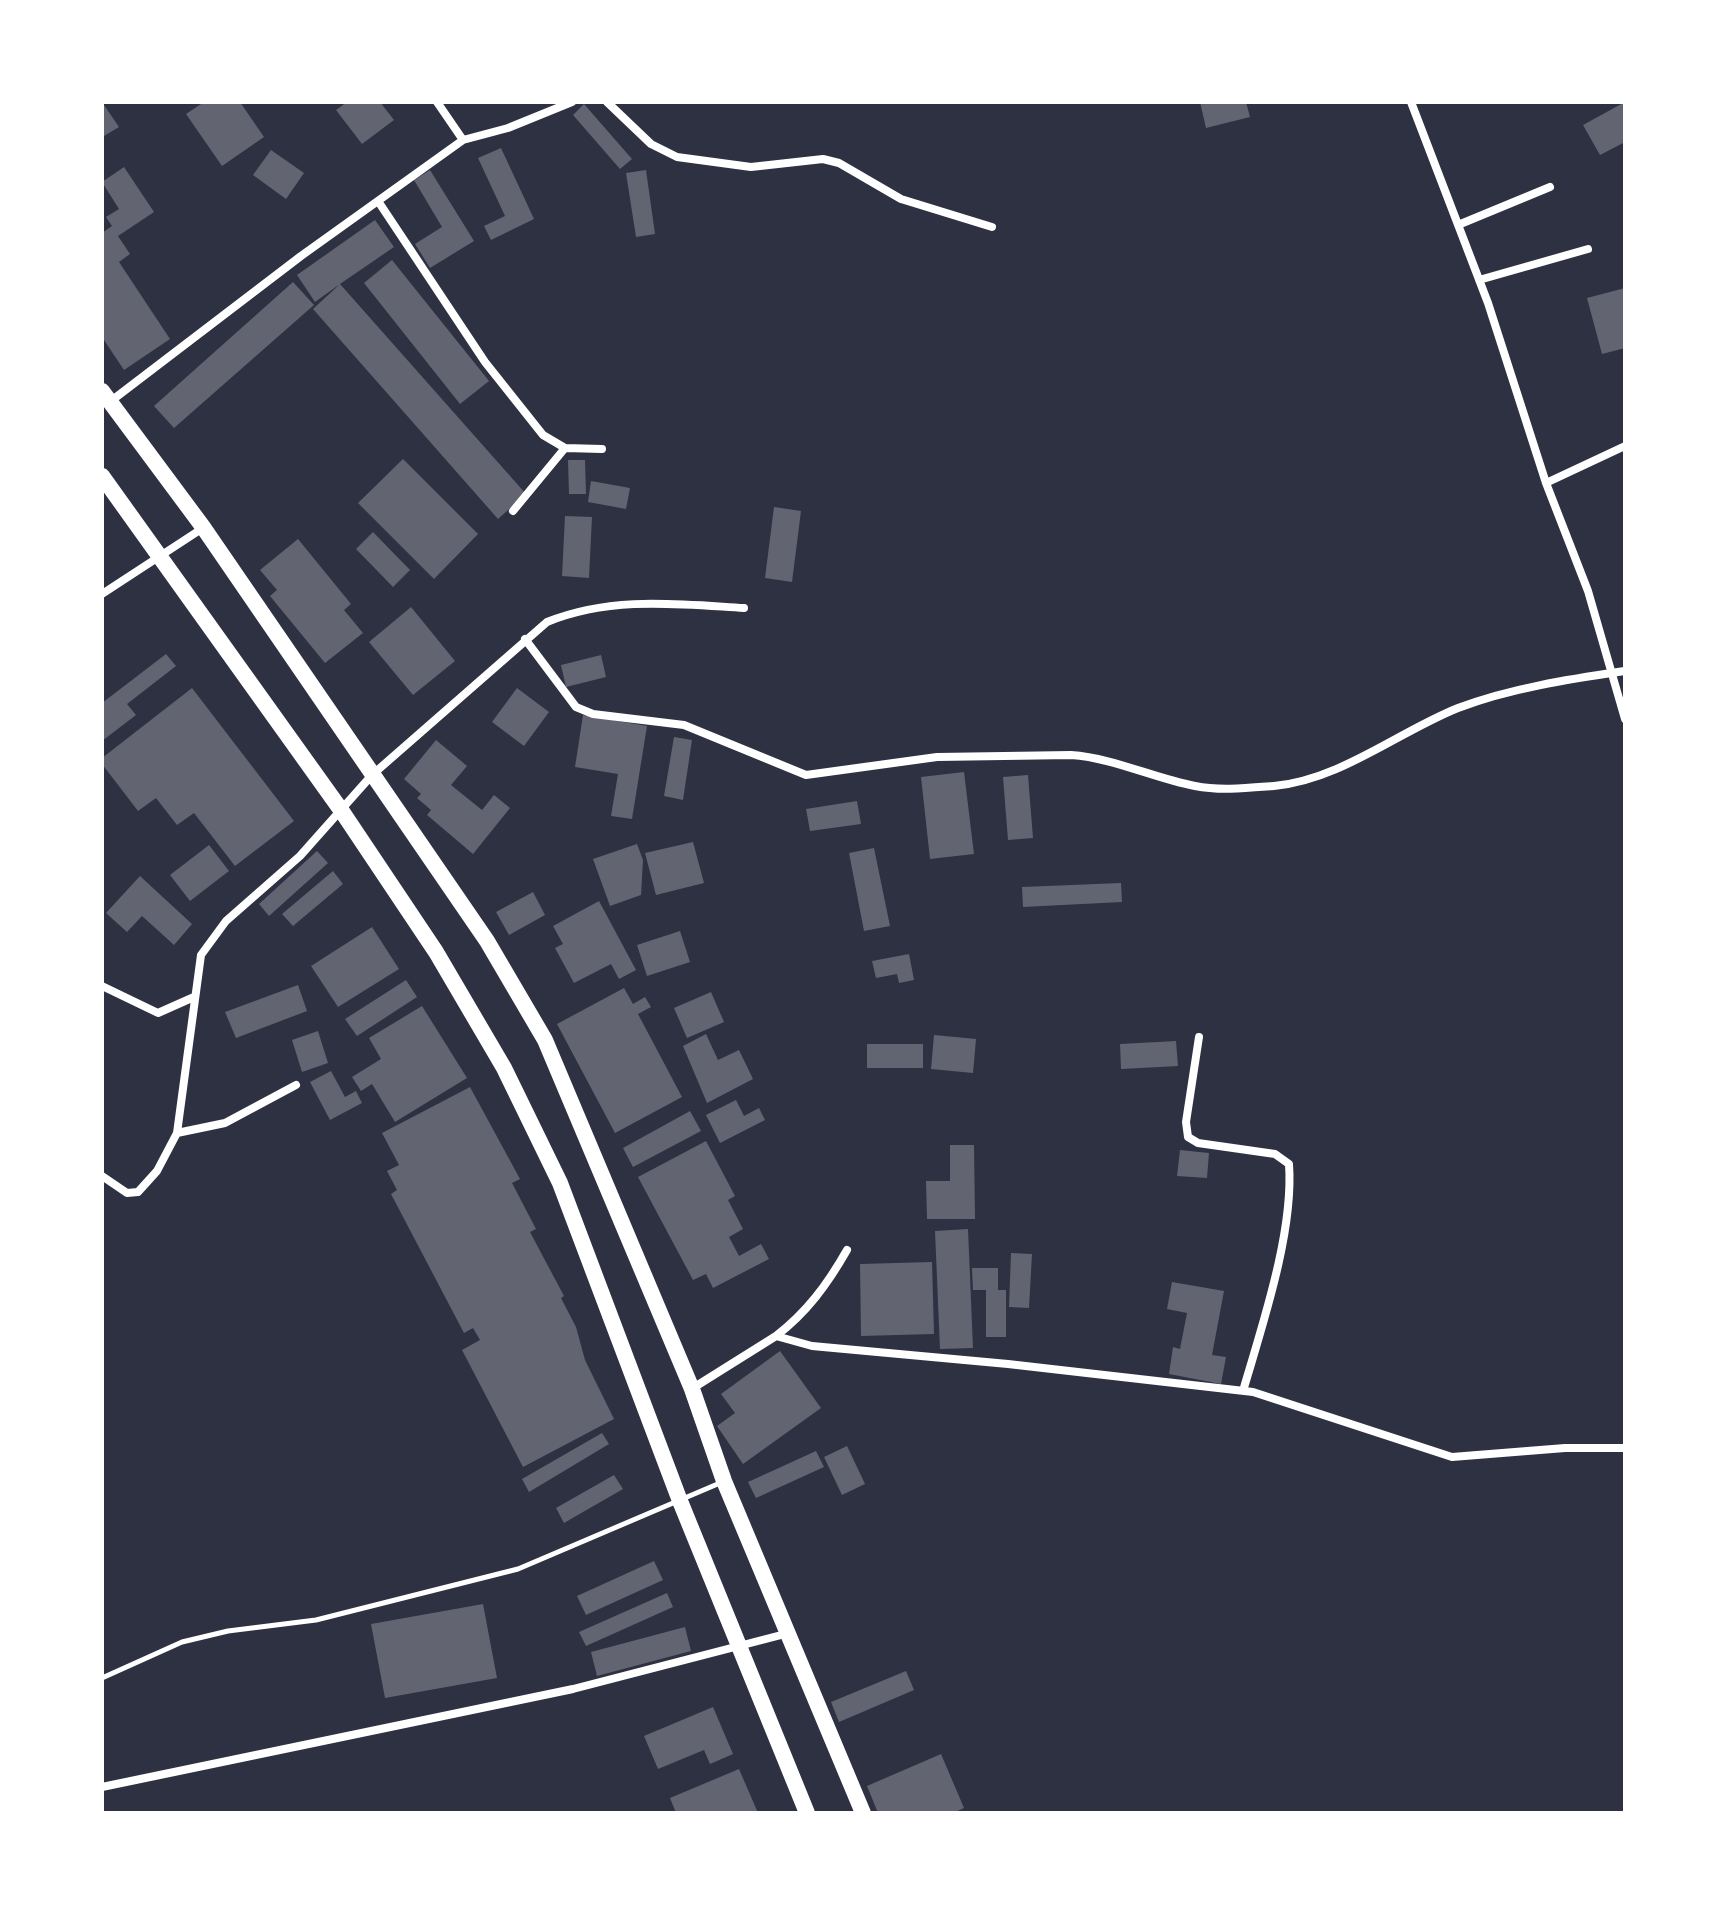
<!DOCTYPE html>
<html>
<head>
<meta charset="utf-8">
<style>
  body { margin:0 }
  #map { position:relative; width:1727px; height:1915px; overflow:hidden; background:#2d3142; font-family:Merriweather,serif }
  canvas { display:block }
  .frame { position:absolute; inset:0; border:104px solid #fff; pointer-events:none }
</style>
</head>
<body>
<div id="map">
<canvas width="1727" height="1915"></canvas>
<div class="frame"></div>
</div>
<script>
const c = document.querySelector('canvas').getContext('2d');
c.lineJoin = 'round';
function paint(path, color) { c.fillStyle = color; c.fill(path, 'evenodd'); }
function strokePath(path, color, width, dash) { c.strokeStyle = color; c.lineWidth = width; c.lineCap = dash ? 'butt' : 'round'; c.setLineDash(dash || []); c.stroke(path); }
paint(new Path2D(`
  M102 102 119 127 104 136 102 132Z
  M204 102H240L264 137 222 166 186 114Z
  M347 102H380L394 120 362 144 336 110Z
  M1200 102H1246L1250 117 1206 128Z
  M1625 102V142L1600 155 1583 125Z
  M584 104 632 159 620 169 573 115Z
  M501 148 534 219 491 240 484 226 505 216 478 158Z
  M271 150 304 173 286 199 253 175Z
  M124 167 154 212 118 236 130 254 119 262 170 339 124 370 102 337V233L112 226 106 217 119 209 102 182Z
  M430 170 474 241 430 268 415 244 442 227 414 180Z
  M646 170 655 234 636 237 626 173Z
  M375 220 394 247 340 284 526 494 498 519 313 309 340 284 315 302 297 275Z
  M392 260 489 381 460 404 364 283Z
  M293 282 314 305 174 428 154 406Z
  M1625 288V348L1602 354 1587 298Z
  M403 459 478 534 434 579 358 503Z
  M568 460H585L586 494H569Z
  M591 481 630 488 626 509 588 502Z
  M774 507 801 511 792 582 765 578Z
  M565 516 592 517 589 578 562 576Z
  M373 532 410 570 393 587 356 549Z
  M298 539 351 604 344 610 363 633 325 663 270 596 277 590 260 570Z
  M411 607 455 661 413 695 369 642Z
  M166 654 176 666 127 704 136 715 102 741V703Z
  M601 655 606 677 566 687 561 665Z
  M192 688 294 821 235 866 194 813 177 825 156 798 138 811 102 764V758Z
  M517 688 549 712 524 746 492 722Z
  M583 715 647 726 632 819 611 816 618 774 575 767Z
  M674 737 692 740 683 800 664 796Z
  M436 740 467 766 451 785 482 810 494 795 510 808 473 854 427 815 431 810 417 798 421 794 404 779Z
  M964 772 974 854 930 859 921 777Z
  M1028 775 1033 838 1008 840 1003 777Z
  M857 801 861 824 810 831 806 809Z
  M693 842 704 883 656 895 645 853Z
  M637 844 643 860 641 895 610 906 593 859Z
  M209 845 229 871 190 901 170 875Z
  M874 848 890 926 864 931 849 853Z
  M317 851 328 863 269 916 259 904Z
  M333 871 343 884 293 926 282 914Z
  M140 876 192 924 174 945 142 916 127 932 106 913Z
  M1121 883 1122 902 1023 907 1022 887Z
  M533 892 545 915 509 935 496 912Z
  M599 901 636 970 619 979 611 964 574 983 555 948 563 944 553 926Z
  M372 927 399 969 338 1007 311 966Z
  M680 931 690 962 647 976 637 945Z
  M909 954 914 980 899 983 897 974 876 978 872 961Z
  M406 980 417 997 357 1036 345 1019Z
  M298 985 307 1011 236 1038 225 1012Z
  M624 988 633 1004 645 997 651 1007 638 1014 682 1097 615 1133 557 1024Z
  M711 992 724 1022 687 1038 674 1008Z
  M422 1006 467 1078 395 1122 372 1084 361 1091 352 1077 381 1059 369 1038Z
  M318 1031 328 1063 302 1072 292 1040Z
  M706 1034 718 1060 739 1050 753 1079 707 1103 683 1046Z
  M934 1035 976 1039 973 1073 931 1069Z
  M1176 1041 1178 1066 1121 1069 1120 1044Z
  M867 1044H923V1068H867Z
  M331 1071 345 1097 356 1091 362 1103 330 1120 310 1082Z
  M470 1087 520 1179 512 1183 536 1229 530 1232 564 1296 561 1298 576 1327 585 1360 614 1419 523 1467 462 1350 480 1340 473 1328 464 1333 391 1194 397 1190 387 1171 399 1165 382 1133Z
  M736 1100 744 1116 759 1108 765 1120 720 1143 706 1115Z
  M690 1111 701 1131 633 1167 623 1148Z
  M706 1141 735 1196 728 1200 743 1229 729 1237 739 1256 761 1244 769 1259 713 1288 706 1274 693 1280 638 1177Z
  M950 1145H974L975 1219H927L926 1181H950Z
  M1180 1150 1209 1153 1207 1178 1177 1176Z
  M968 1229 973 1348 940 1349 935 1231Z
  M1011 1253 1032 1254 1029 1308 1009 1307Z
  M932 1262 934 1334 861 1336 860 1264Z
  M972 1268H998V1290H1006V1337H986V1290H973Z
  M1172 1282 1224 1291 1212 1355 1226 1357 1221 1384 1169 1374 1173 1347 1180 1349 1187 1313 1167 1309Z
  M780 1351 821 1408 743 1464 717 1426 735 1413 721 1394Z
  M602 1433 609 1444 529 1492 522 1479Z
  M847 1446 865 1484 842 1495 824 1457Z
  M816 1451 824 1467 756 1498 748 1482Z
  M614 1475 623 1489 564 1523 556 1508Z
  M654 1561 663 1580 586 1615 577 1596Z
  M667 1593 673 1607 586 1646 579 1632Z
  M483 1604 497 1678 385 1698 371 1624Z
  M685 1627 691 1651 597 1676 591 1652Z
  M906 1671 914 1690 839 1722 831 1702Z
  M713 1707 733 1754 710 1764 704 1750 658 1769 644 1736Z
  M941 1754 964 1808 953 1813H878L867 1786Z
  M739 1769 758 1813H676L670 1798Z`), '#626471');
strokePath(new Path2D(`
  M102 1678 182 1642 228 1631 316 1620 518 1569 720 1483`), '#fff', 5);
strokePath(new Path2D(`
  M437 102 463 140
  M607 102 651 144 677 157 751 167 823 159 839 163 901 199 992 227
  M1411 102 1488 303 1546 483 1588 591 1625 719
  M378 201 485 362 543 435 565 448 602 449
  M1458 225 1550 187
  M1479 280 1588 249
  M111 401 301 256 463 140 508 128 572 102
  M1546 483 1625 446
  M513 511 565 448
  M102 594 203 528
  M525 639 576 707 593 714 684 725 806 775 937 757 1071 755C1114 758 1153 778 1195 786 1220 791 1248 788 1274 786 1340 780 1398 732 1458 708 1510 688 1571 679 1625 671
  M102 986 158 1013 194 997
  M1199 1037 1186 1122 1188 1137 1198 1143 1275 1154 1289 1164C1294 1232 1262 1326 1243 1391
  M177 1133 225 1123 296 1085
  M102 1176 127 1193 138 1192 157 1171 177 1133 201 955 226 921 300 856 372 775 547 622C611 596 677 604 744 608
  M776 1336C807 1312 827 1285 847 1250
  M693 1388 776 1336 812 1346 1008 1364 1253 1392 1452 1457 1565 1448H1625
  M102 1787 573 1689 789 1633`), '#fff', 8);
strokePath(new Path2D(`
  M102 391 203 527 487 941 545 1040 692 1389 724 1481 863 1813
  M102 476 341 810 436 952 504 1068 560 1183 680 1501 807 1813`), '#fff', 16);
</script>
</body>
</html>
